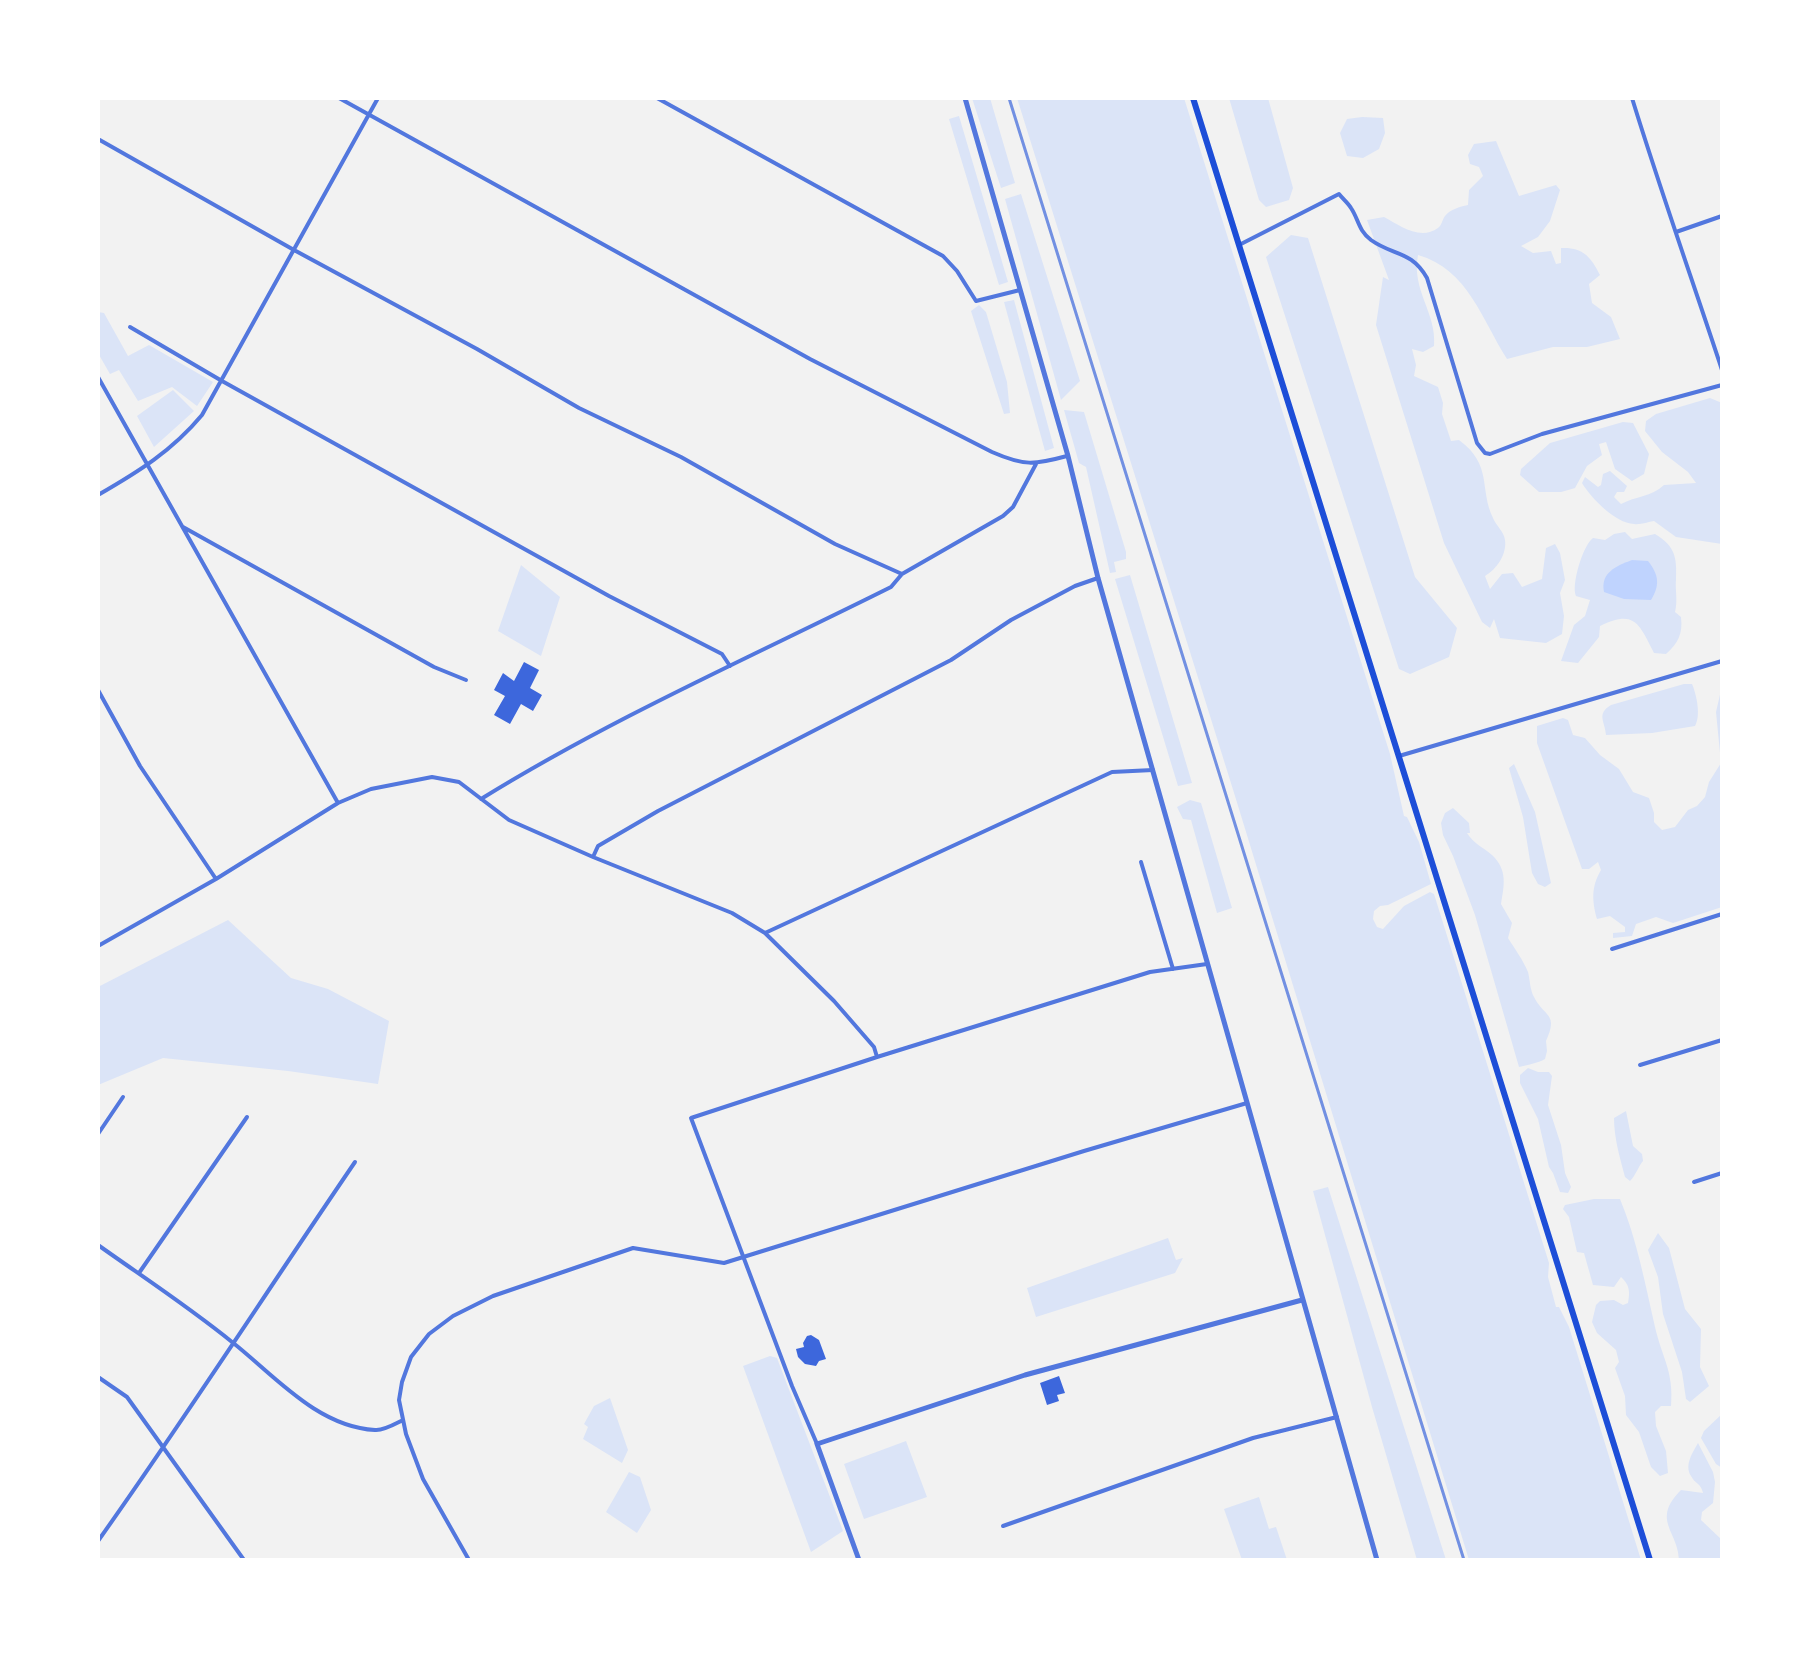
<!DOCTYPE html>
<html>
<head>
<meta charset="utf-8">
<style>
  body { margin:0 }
  #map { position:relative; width:1820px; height:1658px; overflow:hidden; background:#f2f2f2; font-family:"Roboto Serif",serif }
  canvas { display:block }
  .frame { position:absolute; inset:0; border:100px solid #fff; pointer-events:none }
</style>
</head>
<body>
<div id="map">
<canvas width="1820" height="1658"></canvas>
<div class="frame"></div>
</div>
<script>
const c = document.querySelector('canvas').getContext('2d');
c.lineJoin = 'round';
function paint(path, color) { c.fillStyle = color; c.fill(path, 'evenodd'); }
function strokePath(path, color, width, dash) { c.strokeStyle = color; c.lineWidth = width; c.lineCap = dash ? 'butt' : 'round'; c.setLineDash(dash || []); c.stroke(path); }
paint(new Path2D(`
  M972 98H990L1015 183 1001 188Z
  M1017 98H1184L1390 754 1404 816 1407 817 1419 842 1431 884 1388 905 1380 906 1374 911 1373 919 1377 927 1383 929 1404 906 1430 892 1434 894 1549 1263 1548 1277 1556 1307H1559L1569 1327 1641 1560H1469L1235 796Z
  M1229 98H1268L1293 188 1289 200 1266 207 1259 200Z
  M959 116 1008 282 999 285 949 119Z
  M1362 117 1383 118 1385 133 1379 149 1363 158 1347 156 1340 133 1347 119Z
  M1496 141 1519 196 1556 185 1560 190 1550 221 1538 237 1521 246 1533 253 1551 251 1556 264 1561 263V248C1583 247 1591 257 1600 275L1589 284 1592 303 1611 317 1620 339 1587 347H1553L1507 359C1482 320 1468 269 1418 255 1411 290 1437 313 1434 346L1423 352 1412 349 1416 365 1414 376 1438 387 1443 403 1442 414 1451 441 1459 440C1493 465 1479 489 1493 518 1496 526 1504 531 1505 540 1507 554 1497 569 1485 576L1490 589 1502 574 1513 573 1522 587 1542 579 1546 548 1555 544 1560 553 1565 580 1560 593 1564 616 1562 634 1546 643 1500 638 1494 619 1490 628 1482 622 1444 543 1376 325 1383 277 1389 280 1367 220 1384 217C1399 225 1420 241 1438 228 1442 225 1442 220 1445 216 1451 209 1459 207 1468 205L1469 190 1483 176 1479 167 1470 164 1468 155 1474 144Z
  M1021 194 1080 381 1061 400 1005 199Z
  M1291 235 1308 238 1415 577 1457 628 1449 657 1410 674 1399 669 1266 257Z
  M1014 300 1054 448 1045 451 1004 302Z
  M979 305 986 312 1007 382 1010 413 1004 414 971 311Z
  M98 312 104 313 128 356 149 345 213 382 197 406 172 387 138 401 119 370 110 374 98 353Z
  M173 390 194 411 154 447 137 416Z
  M1710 398 1722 403V544L1676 537 1654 521C1648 522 1640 525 1634 524 1615 523 1591 498 1582 483L1585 477 1598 487 1601 485 1603 474 1610 471 1627 486 1624 492H1617L1614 497 1621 504C1636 496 1651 497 1664 485L1696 483 1688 472 1662 452 1645 431 1646 421 1656 414Z
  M1064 410 1084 412 1126 552V559L1114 562 1116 572 1110 573 1086 467 1079 463Z
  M1623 422 1633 423 1649 454 1644 474 1632 481 1615 469 1606 442 1599 444 1602 455 1587 466 1575 488 1561 492H1539L1520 475 1521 469 1550 443Z
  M1625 532 1632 539 1655 534C1675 546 1677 557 1676 579 1675 591 1678 600 1675 612L1681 617C1683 634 1678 643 1666 654L1654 653C1639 624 1635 609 1600 626L1599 637 1578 663 1561 661 1574 625 1585 616 1590 600 1576 596C1571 585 1583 545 1593 538L1605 540 1614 534Z
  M521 565 560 597 541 656 498 631Z
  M1130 575 1192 783 1178 786 1115 579Z
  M1684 684H1692C1697 696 1701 716 1695 726L1652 733 1606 735C1605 721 1596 714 1611 705Z
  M1722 686V907L1673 923 1656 917 1636 924 1632 936 1613 938V933L1625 932V927L1610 916 1597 919C1592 901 1591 887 1601 870L1598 862 1589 869H1582L1537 743V726L1563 718 1568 720 1573 735 1585 738 1600 755 1619 769 1633 792 1649 798 1654 813V822L1662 830 1675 827 1688 810 1697 806 1705 797 1709 782 1721 763 1716 712Z
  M1514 764 1535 812 1551 883 1545 887 1538 884 1532 873 1523 817 1509 768Z
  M1190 800 1201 803 1232 908 1217 913 1191 820 1183 819 1177 807Z
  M1453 808 1469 823 1470 833H1467C1474 844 1483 847 1492 855 1508 870 1504 886 1501 904L1512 923 1508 938C1515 949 1523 960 1528 972 1530 980 1530 990 1534 997 1544 1017 1559 1013 1546 1041L1547 1051 1545 1059C1538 1063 1527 1065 1519 1067L1475 915 1453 856 1443 835 1441 823 1445 813Z
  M228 920 291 978 328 989 389 1021 378 1084 288 1071 163 1058 98 1085V987Z
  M1528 1068 1538 1072H1549L1552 1076 1548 1105 1561 1145 1565 1173 1571 1187 1568 1193 1560 1192 1553 1173 1549 1167 1538 1119 1520 1083V1075Z
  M1626 1111 1633 1146 1642 1154 1643 1161C1638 1167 1636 1175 1630 1181L1625 1177C1620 1158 1614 1138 1614 1118Z
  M1328 1187 1446 1560H1417L1372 1407 1313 1191Z
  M1594 1199H1620C1637 1240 1645 1283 1655 1327 1662 1358 1674 1371 1671 1406H1661L1655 1412 1656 1426 1666 1451 1668 1473 1660 1476 1651 1467 1639 1432 1626 1415 1625 1396 1615 1368 1619 1362 1616 1350 1597 1333 1592 1322 1596 1305 1600 1301 1614 1300 1623 1305 1628 1303C1630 1292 1630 1285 1621 1277L1614 1287 1593 1285 1584 1253 1577 1252 1569 1217 1563 1209 1565 1205Z
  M1658 1233 1669 1248 1685 1309 1701 1329 1700 1367 1709 1386 1690 1402 1686 1399 1682 1372 1663 1314 1658 1277 1648 1250Z
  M1168 1238 1176 1260 1183 1258 1175 1273 1036 1317 1027 1288Z
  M770 1356 777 1358 843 1531 811 1552 743 1366Z
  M610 1398 628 1450 622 1463 583 1439 588 1427 584 1424 594 1406Z
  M1722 1414V1468L1716 1464 1701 1438 1704 1431Z
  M906 1441 927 1497 864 1519 844 1464Z
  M1698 1443 1713 1472 1715 1482 1713 1503 1702 1512 1701 1520 1722 1540V1560L1679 1559C1678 1531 1651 1520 1681 1490L1703 1493C1701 1483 1695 1484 1691 1476 1684 1465 1693 1452 1698 1443Z
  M629 1472 640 1477 651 1510 637 1533 606 1512Z
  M1259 1497 1269 1529 1276 1527 1287 1560H1242L1224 1509Z`), '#dbe4f7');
paint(new Path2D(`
  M1632 560 1648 561C1659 575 1660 585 1651 600L1624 599 1604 592C1600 573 1616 566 1632 560Z`), '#bfd3fe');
paint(new Path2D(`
  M524 662 539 670 530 688 542 695 533 711 521 704 510 724 494 715 505 696 494 690 503 673 514 681Z
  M811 1335 819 1340 826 1359 819 1361 816 1366 805 1364 798 1357 796 1349 804 1347 803 1343 807 1336Z
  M1059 1376 1065 1393 1057 1395 1059 1401 1047 1405 1040 1383Z`), '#3d67dc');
strokePath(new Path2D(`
  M339 98 810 359 992 452C1024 466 1034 465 1067 456
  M657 98 943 256 957 271 976 301 1020 290
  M1632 98C1660 189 1692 279 1722 370
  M98 139 294 250 477 349 579 408 681 457 835 544 902 574
  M1676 232 1722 216
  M1239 245 1339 194C1343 199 1348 203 1351 208 1359 220 1358 230 1371 240 1393 256 1411 250 1427 278L1477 443 1485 453 1490 454 1542 434 1722 385
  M130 327 222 381 609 596 722 654 730 666
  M98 377 338 803
  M98 495C138 472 172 451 202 415L378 98
  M183 527 434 667 466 680
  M98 690 140 766 216 879
  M1399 756 1722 661
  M481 799C612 718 753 656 891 587L902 574 1003 516 1013 507 1036 464
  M593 857 598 846 658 811 951 660 1011 620 1075 586 1098 578
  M1141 862 1173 969
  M765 933 1112 772 1153 770
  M98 946 216 879 338 803 371 789 432 777 459 782 509 820 593 857 732 913 765 933 834 1001 874 1047 877 1057
  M1612 949 1722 914
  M1640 1065 1722 1040
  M98 1134 123 1097
  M1694 1182 1722 1173
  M98 1245C143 1277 189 1307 232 1342 273 1374 317 1427 375 1430 383 1431 395 1424 403 1420
  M139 1273 247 1117
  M98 1377 127 1397 244 1560
  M817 1444 792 1386 691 1118 877 1057 1150 972 1207 964
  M1003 1526 1253 1438 1337 1417
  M98 1541C186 1417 269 1288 355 1162
  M469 1560 423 1479 406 1434 399 1400 402 1382 411 1357 429 1334 453 1316 493 1296 633 1248 724 1263 1084 1151 1247 1103`), '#5277de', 4);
strokePath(new Path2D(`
  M965 98 1068 456 1098 578 1377 1560
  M859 1560 817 1444 1025 1375 1302 1300`), '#5277de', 5);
strokePath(new Path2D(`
  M1193 98 1650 1560`), '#1d4ed8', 6);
strokePath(new Path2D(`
  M1009 98 1464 1560`), '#7290e2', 3);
</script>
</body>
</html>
